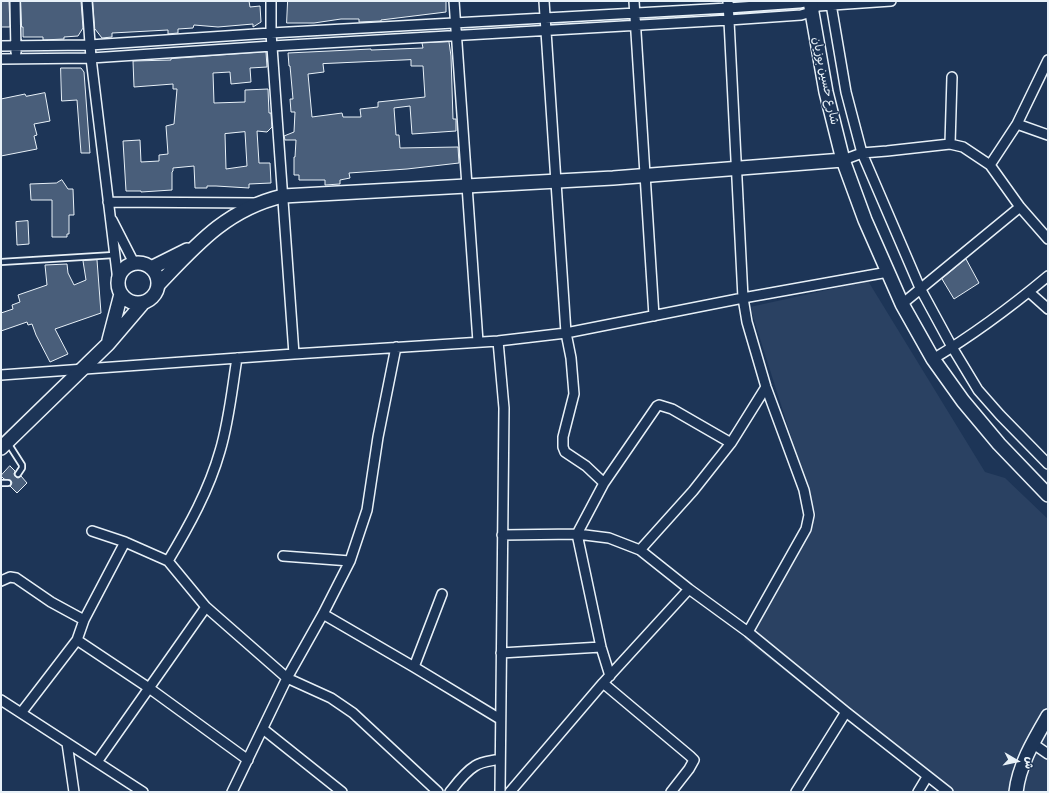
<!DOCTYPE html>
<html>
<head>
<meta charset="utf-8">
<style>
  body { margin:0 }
  #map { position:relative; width:1049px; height:793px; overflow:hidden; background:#1d3557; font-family:Pangolin,"Playpen Sans Arabic",sans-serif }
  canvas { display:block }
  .frame { position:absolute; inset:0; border:2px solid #e8f1f8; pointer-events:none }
  .north { position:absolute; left:997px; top:741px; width:40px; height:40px; -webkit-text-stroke:3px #1d3557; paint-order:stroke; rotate:99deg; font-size:11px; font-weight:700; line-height:16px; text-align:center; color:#e8f1f8 }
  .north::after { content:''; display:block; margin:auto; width:14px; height:18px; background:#e8f1f8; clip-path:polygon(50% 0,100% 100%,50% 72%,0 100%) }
</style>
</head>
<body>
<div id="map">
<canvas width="1049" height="793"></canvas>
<div class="frame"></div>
<div class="north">ش</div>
</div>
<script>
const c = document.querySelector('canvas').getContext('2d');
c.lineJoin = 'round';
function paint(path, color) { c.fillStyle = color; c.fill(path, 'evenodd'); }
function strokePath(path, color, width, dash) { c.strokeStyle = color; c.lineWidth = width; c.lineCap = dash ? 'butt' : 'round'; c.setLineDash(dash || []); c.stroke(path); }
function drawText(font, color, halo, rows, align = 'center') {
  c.font = font + ' Pangolin,"Playpen Sans Arabic",sans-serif'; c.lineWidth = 3; c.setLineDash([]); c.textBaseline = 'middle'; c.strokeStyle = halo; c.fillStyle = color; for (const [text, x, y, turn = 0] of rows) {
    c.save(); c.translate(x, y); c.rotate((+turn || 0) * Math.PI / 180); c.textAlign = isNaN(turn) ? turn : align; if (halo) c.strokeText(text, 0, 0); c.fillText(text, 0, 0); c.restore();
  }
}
paint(new Path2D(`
  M868 281 985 472 1005 478 1048 519V792H940L744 639 816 515 750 307Z`), '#2a4162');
const building = new Path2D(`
  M1 1H9L10 27H1Z
  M21 1H81L83 28 78 36 64 37V39L43 40V37H23V27H22Z
  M93 1H249L250 7 260 6 261 22 253 27V24L218 27 194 25 193 28 178 29V33L168 34V30L112 33V37L102 38 95 29Z
  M288 1H446V12L381 20V21L359 22V19H341L314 23H287Z
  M449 42 451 56 453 119H456V131L412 134 410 106 394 108 396 135H399L400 148 458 147 459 163 407 169 349 173 350 178 340 180V184L325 185V180H299V175H294V157H295L296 140H285L284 136 294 132 295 112H291L290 99H293L290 66H289L288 53 371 49V50L423 48 422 43ZM411 60V66H423L425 97 378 102V107L360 109 361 117H343L342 113 312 117 308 74 324 72 323 64Z
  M266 52 267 67 250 68 251 82 231 84 230 72 213 73 214 103 245 102V90L268 89 269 113H271L272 127 267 132 257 131 259 163H270L271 183 249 184V188L216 186H207V188H195L194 166 173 168V171L172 172V190L141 192V191H126L123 141 140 140 141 162 159 161V155L168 154 166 126 174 124 177 89H173V84L134 87 133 61 171 60V59ZM245 132 247 166 226 169 225 134Z
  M61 68H81L84 72 90 153H81L77 100 62 101Z
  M45 93 50 121 34 124 37 135 34 136 37 149 1 156V99L25 94 26 96Z
  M62 180 68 189H73L74 215H69V234H67V237H52V200H31L30 184 56 183Z
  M28 221 29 244 17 245 16 222Z
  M966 259 979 283 954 299 942 279Z
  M97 260 101 313 55 329 68 354 50 362 36 335 32 324 28 325 27 322 1 331V313L13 309 12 305 20 302 18 295 47 285 45 265 67 264 68 273 74 285 86 280 83 261Z
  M10 466 15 471 14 474 16 477 18 478 21 476 27 483 17 493 10 486 12 483 11 481 4 479 1 476Z`);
paint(building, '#495e7a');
strokePath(building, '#e8f1f8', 1);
const lane = new Path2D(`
  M1 262 114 255
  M8 443 22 465V468L18 474
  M1 483H8`);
const street = new Path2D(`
  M15 1 16 52
  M87 1 91 58 118 281
  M271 1V33L294 354
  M454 1 478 342
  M544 1 566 333 571 358 574 394 563 437V447L565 452 586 466 604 483
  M634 1 654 316
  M728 1 743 298 747 322 766 387 804 490 809 515 806 529 748 632
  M831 4 846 92 862 153 920 288 952 347 978 390 1000 415 1048 464
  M1 46 90 45 271 33 728 8 799 3 810 1 818 6 891 1
  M1 59 91 58 272 46 729 20 801 15 811 12 815 8
  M1017 124 1048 135
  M950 144 952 77
  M843 160 862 153 887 151 950 144 963 147 990 165 1020 207 1048 239
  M990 165 1017 124 1048 60
  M108 202 257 203
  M112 220 134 263
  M1029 292 1048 309
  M902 304 1020 207
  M498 341 504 408 500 792
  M933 359C973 335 1012 306 1048 276
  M1 375 294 354 498 341 566 333 743 298 888 272
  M92 531 125 542
  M502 535 577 534 609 538 640 550 689 589 748 632 846 712 948 792
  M640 550 693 491 731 443 766 387
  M283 556 350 561
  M168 561C189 526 209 490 220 451 229 421 232 389 237 358
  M1 581 10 577 16 578 51 602 84 620
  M323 614 414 667 500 719
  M77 640 149 688 248 760
  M501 653 601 647
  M414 667 442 594
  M610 676 601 647 577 534 604 483 657 406 659 405 672 409 731 443
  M603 683 690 756 694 760 689 769 671 792
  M1 700 143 792
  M21 713 77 640 84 620 125 542 168 561 206 607 287 678 331 698 353 713 438 792
  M263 729 342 792
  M67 743 74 792
  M1032 743 1048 754
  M97 762 206 607
  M232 792 287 678 323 614 350 561 367 510 378 437 396 347
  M450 792C457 783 465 772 475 766 482 761 492 761 500 759
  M510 792 603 683 689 589
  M796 792 846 712
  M918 792 927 777`);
const secondary = new Path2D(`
  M810 1 826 92 843 160 865 220 902 304 933 359 963 401 999 444 1048 495
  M118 283a20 20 0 1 1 40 0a20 20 0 1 1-40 0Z
  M151 268 187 250
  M158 285C196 245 227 209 283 196L613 178 843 160
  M109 340 121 294
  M1 448 108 344 143 303
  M1016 792C1019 765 1034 740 1048 716`);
strokePath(lane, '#e8f1f8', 8);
strokePath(street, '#e8f1f8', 12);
strokePath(secondary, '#e8f1f8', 16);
strokePath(lane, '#1d3557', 4.5);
strokePath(street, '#1d3557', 9);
strokePath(secondary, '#1d3557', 13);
drawText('12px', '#e8f1f8', '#1d3557', [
  ["شارع حسين بوزيان",825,81,78]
]);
</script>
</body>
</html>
